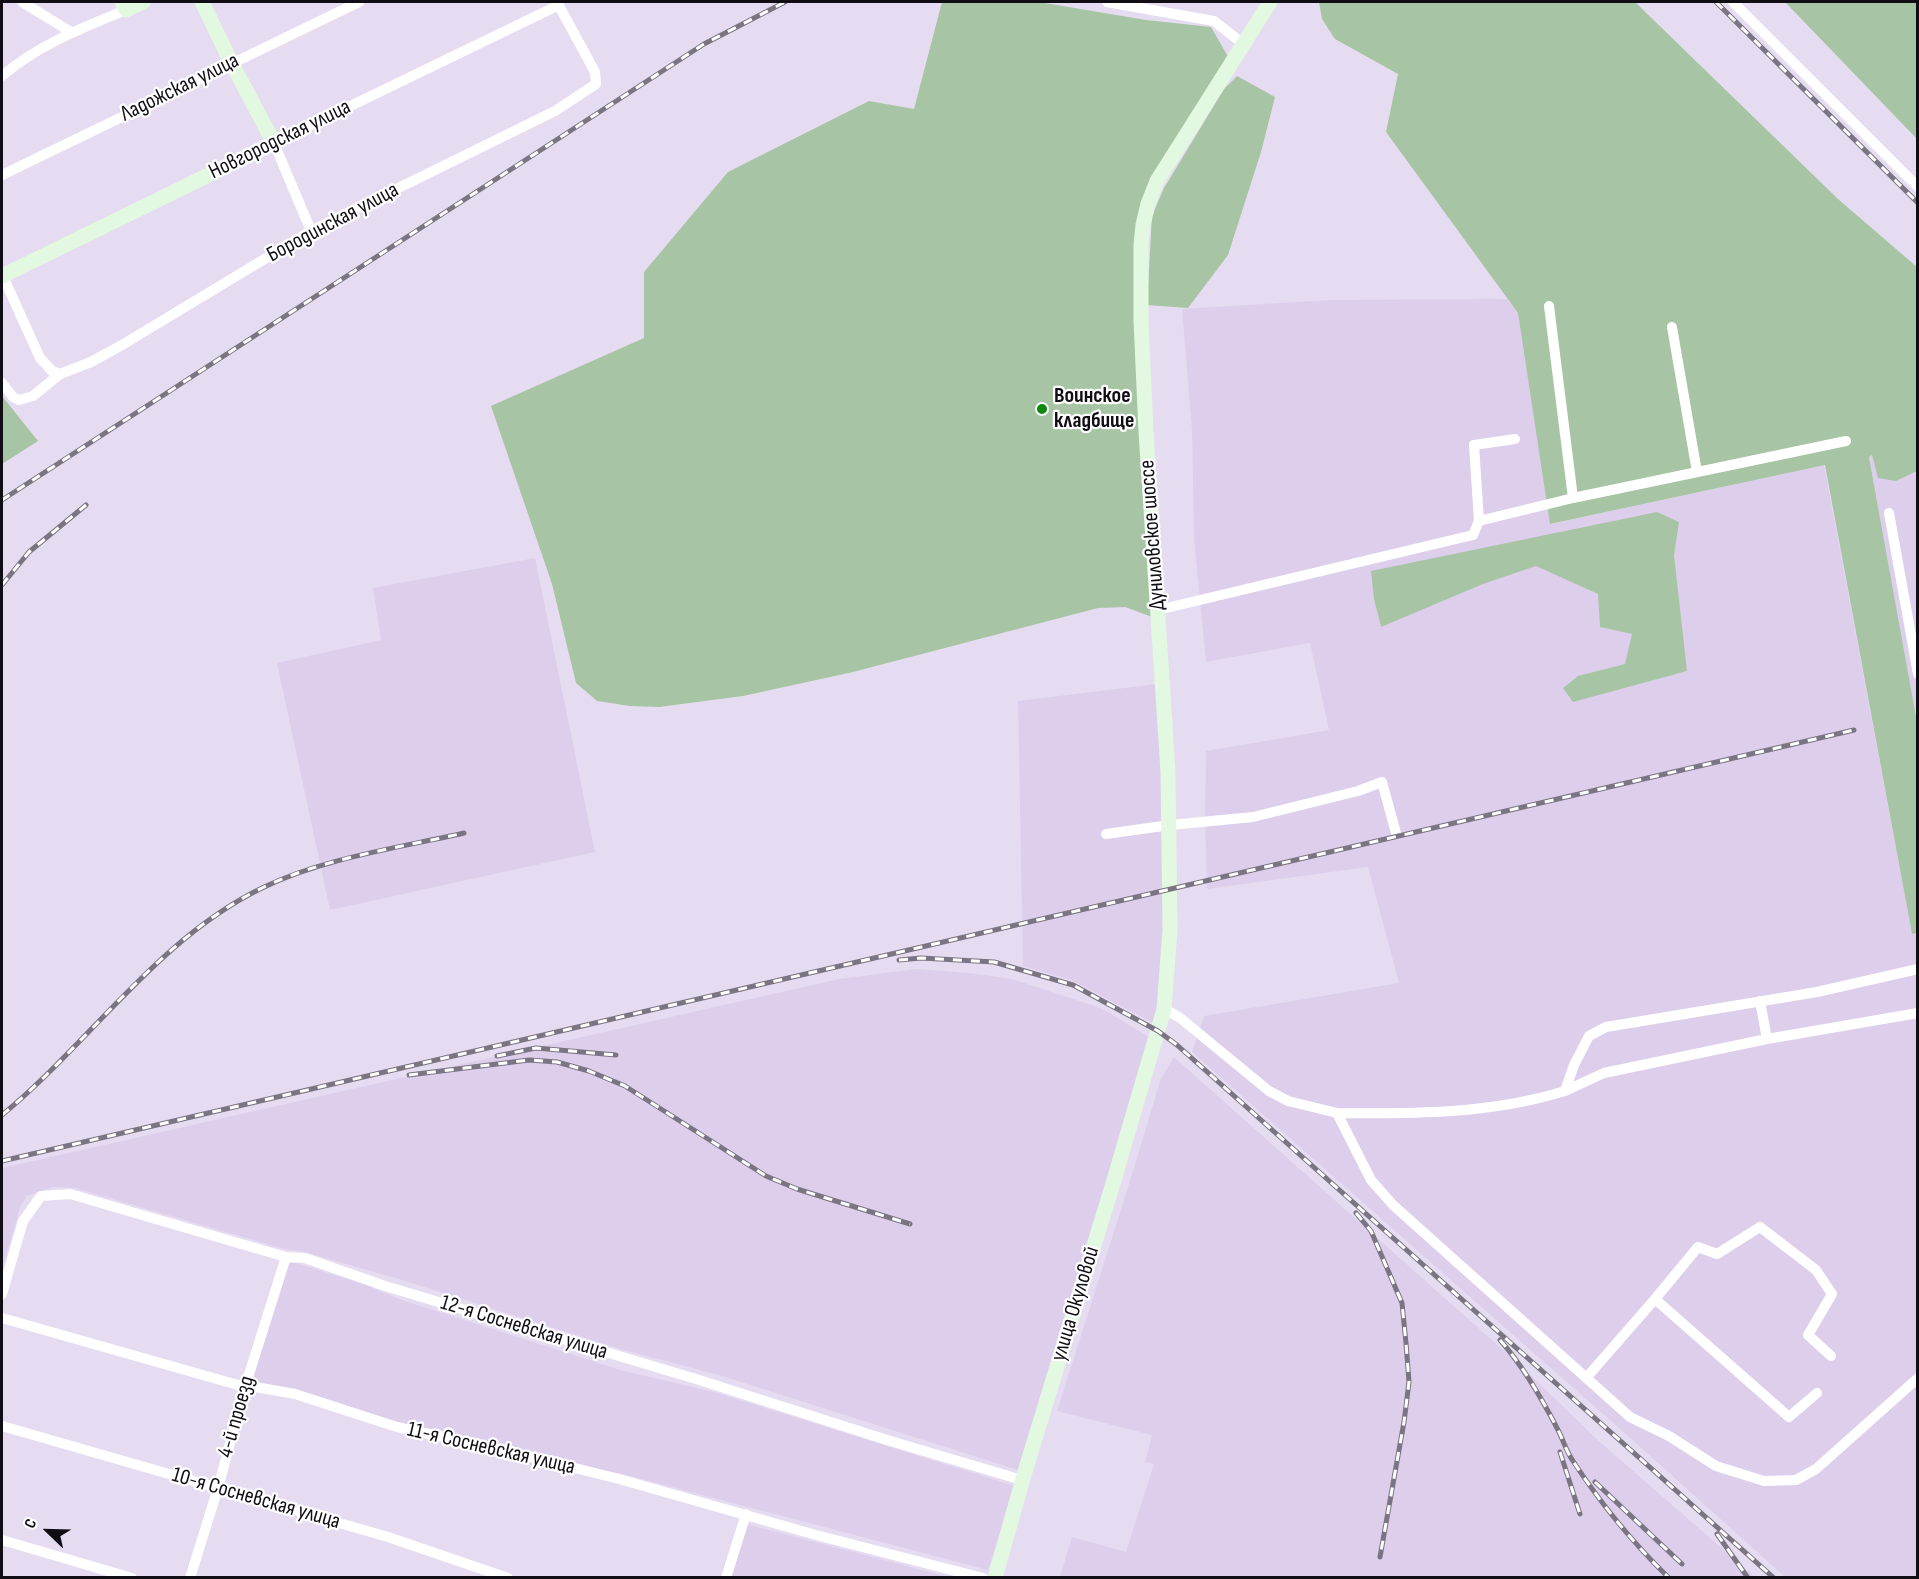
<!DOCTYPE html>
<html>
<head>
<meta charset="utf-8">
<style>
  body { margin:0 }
  #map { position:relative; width:1919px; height:1579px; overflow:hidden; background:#e6dcf1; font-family:"Sofia Sans Condensed",sans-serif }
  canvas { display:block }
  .frame { position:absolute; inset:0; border:3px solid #110d15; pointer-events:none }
  .north { position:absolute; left:18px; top:1501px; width:60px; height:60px; -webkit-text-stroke:4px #fff; paint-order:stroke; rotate:293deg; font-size:16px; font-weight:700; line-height:24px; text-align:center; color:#110d15 }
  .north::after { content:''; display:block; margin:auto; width:21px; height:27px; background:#110d15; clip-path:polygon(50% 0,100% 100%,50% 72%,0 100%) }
</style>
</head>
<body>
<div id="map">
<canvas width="1919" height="1579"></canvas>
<div class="frame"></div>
<div class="north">С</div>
</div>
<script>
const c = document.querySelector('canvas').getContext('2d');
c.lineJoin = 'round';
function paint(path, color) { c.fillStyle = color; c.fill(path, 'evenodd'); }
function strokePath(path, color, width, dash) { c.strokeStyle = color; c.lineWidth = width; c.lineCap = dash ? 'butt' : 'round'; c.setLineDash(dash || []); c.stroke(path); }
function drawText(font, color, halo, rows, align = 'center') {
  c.font = font + ' "Sofia Sans Condensed",sans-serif'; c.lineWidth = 4.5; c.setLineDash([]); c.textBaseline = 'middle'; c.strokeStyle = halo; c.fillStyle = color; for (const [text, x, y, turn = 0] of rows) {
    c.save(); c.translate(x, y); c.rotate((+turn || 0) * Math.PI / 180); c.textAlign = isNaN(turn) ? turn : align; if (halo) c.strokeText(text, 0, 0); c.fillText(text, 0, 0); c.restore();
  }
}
paint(new Path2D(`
  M1507 299 1518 313 1551 524 1824 465 1912 934 1917 933V1577H1785L1628 1436 1192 1052 1204 1016 1399 983 1368 867 1207 889 1205 823 1206 751 1329 730 1310 643 1206 662 1194 538 1192 430 1182 309 1329 300Z
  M1872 455 1896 481 1917 471V722L1869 456Z
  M535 558 595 852 330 910 277 663 381 640 373 588Z
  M1157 684 1165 825V939L1160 1000 1153 1023 1071 980 1023 966 1018 701Z
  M916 969 969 973 1012 979 1092 1005 1108 1012 1152 1039 1018 1470 722 1376 620 1349 402 1280 301 1251 284 1249 75 1188 53 1187 27 1196 21 1205 2 1268V1168L839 979Z
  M1174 1057 1521 1366 1601 1443 1755 1577H1060L1072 1537 1126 1552 1154 1464 1145 1462 1152 1435 1057 1411 1130 1181 1161 1078Z
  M284 1263H296L366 1285 402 1300 624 1371 714 1392 1015 1486 988 1570 622 1474 398 1426 248 1383Z
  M746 1524 949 1577 730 1578Z`), '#ddcfec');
paint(new Path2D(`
  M942 2H1039L1146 20 1211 27 1230 60 1143 204 1155 618 1125 607 1098 608 853 672 743 696 659 707 630 706 597 701 576 683 552 584 491 406 644 338V272L728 172 869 101 914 109Z
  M1319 2H1635L1838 199 1917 267V471L1896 481 1878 478 1872 455 1869 457 1917 722V933L1912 934 1825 465 1550 524 1518 313 1386 132 1398 74 1335 39 1322 19Z
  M1785 2H1917V139Z
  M1237 76 1275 97 1261 152 1228 255 1188 308 1147 305 1152 216 1164 188 1195 137 1224 89Z
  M2 396 38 441 2 464Z
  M1657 512 1679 522 1674 555 1687 671 1573 702 1563 688 1578 676 1625 664 1632 634 1600 627 1598 594 1536 566 1483 584 1381 627 1374 599 1371 571Z`), '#a7c5a4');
strokePath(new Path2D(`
  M22 2 71 32
  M1107 2 1214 21 1242 43
  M1733 2 1918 187
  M2 76C38 45 82 28 126 10
  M2 175 359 2
  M311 231 274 143 559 5
  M2 274 40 358 52 371 60 374
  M1672 327 1697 472
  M2 383 13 397 19 400 33 396 60 374 91 362 122 345 311 231 555 111 596 84 595 72 557 2
  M1573 498 1846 441
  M1889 513 1918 674
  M1479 521 1573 498 1549 306
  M1158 610 1473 535 1479 521 1474 445 1515 439
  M1106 834 1170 825 1253 817 1358 791 1382 782 1396 833
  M1164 1009 1179 1017 1269 1091 1288 1101 1337 1113 1371 1180 1393 1205 1630 1417 1669 1436 1716 1466 1764 1481 1796 1480 1816 1469 1918 1378
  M1767 1039 1918 1013
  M1565 1091 1604 1073 1767 1039 1760 1001
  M1337 1113C1413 1114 1491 1114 1565 1091L1574 1065 1589 1036 1606 1027 1817 992 1918 969
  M2 1294 23 1221 41 1196 70 1194 286 1257 305 1258 385 1286 696 1379 887 1440 1022 1480
  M1655 1299 1698 1247 1717 1254 1760 1227 1816 1270 1832 1294 1808 1335 1831 1356
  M2 1318 245 1387 250 1386 295 1394 397 1427 499 1449 619 1479 816 1535 983 1578
  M1587 1377 1655 1299 1789 1417 1817 1393
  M2 1426 388 1537 508 1578
  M2 1540 132 1578
  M190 1578 218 1488 245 1387 286 1257
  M726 1578 746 1514`), '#fff', 10);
strokePath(new Path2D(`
  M122 2 126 10 143 2
  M2 276 274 143 231 62 202 2
  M995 1578 1024 1475 1114 1180 1164 1009 1170 930 1168 772 1146 432 1141 320V245L1143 225 1148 204 1157 181 1270 2`), '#e2f8e0', 15);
const rail = new Path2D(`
  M1716 2 1918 203
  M2 500 704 44 785 2
  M2 585 29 552 86 505
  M899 960 921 958 994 962 1073 985 1158 1031 1177 1045 1774 1578
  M497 1056 536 1048 616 1055
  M409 1075 529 1060 557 1062 589 1071 625 1086 766 1176 797 1189 910 1224
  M2 1115C90 1043 157 939 262 888 323 858 398 848 464 833
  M2 1161 1854 730
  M1356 1213 1371 1231 1402 1303 1406 1343 1409 1382 1404 1422 1380 1557
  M1500 1340C1523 1366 1541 1397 1557 1428 1563 1439 1566 1451 1573 1461 1601 1504 1633 1543 1669 1578
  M1560 1452 1580 1514
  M1595 1482 1682 1564
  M1717 1534 1748 1578`);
strokePath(rail, '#7b7482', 5);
strokePath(rail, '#fff', 3, [9]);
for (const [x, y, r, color] of [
  [1042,409,6,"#0c880c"]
]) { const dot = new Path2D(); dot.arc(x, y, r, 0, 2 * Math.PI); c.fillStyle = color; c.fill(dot); strokePath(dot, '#fff', 2); }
drawText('22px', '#110d15', '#fff', [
  ["Ладожская улица",180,88,-26],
  ["Новгородская улица",280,140,-26],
  ["Бородинская улица",333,223,-28],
  ["Дуниловское шоссе",1153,535,-94],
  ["улица Окуловой",1076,1304,-73],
  ["12-я Сосневская улица",524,1328,17],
  ["4-й проезд",237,1417,-74],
  ["11-я Сосневская улица",491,1449,13],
  ["10-я Сосневская улица",256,1499,16]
]);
drawText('bold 22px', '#110d15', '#fff', [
  ["Воинское",1054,396],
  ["кладбище",1054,421]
], 'left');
</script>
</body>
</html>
